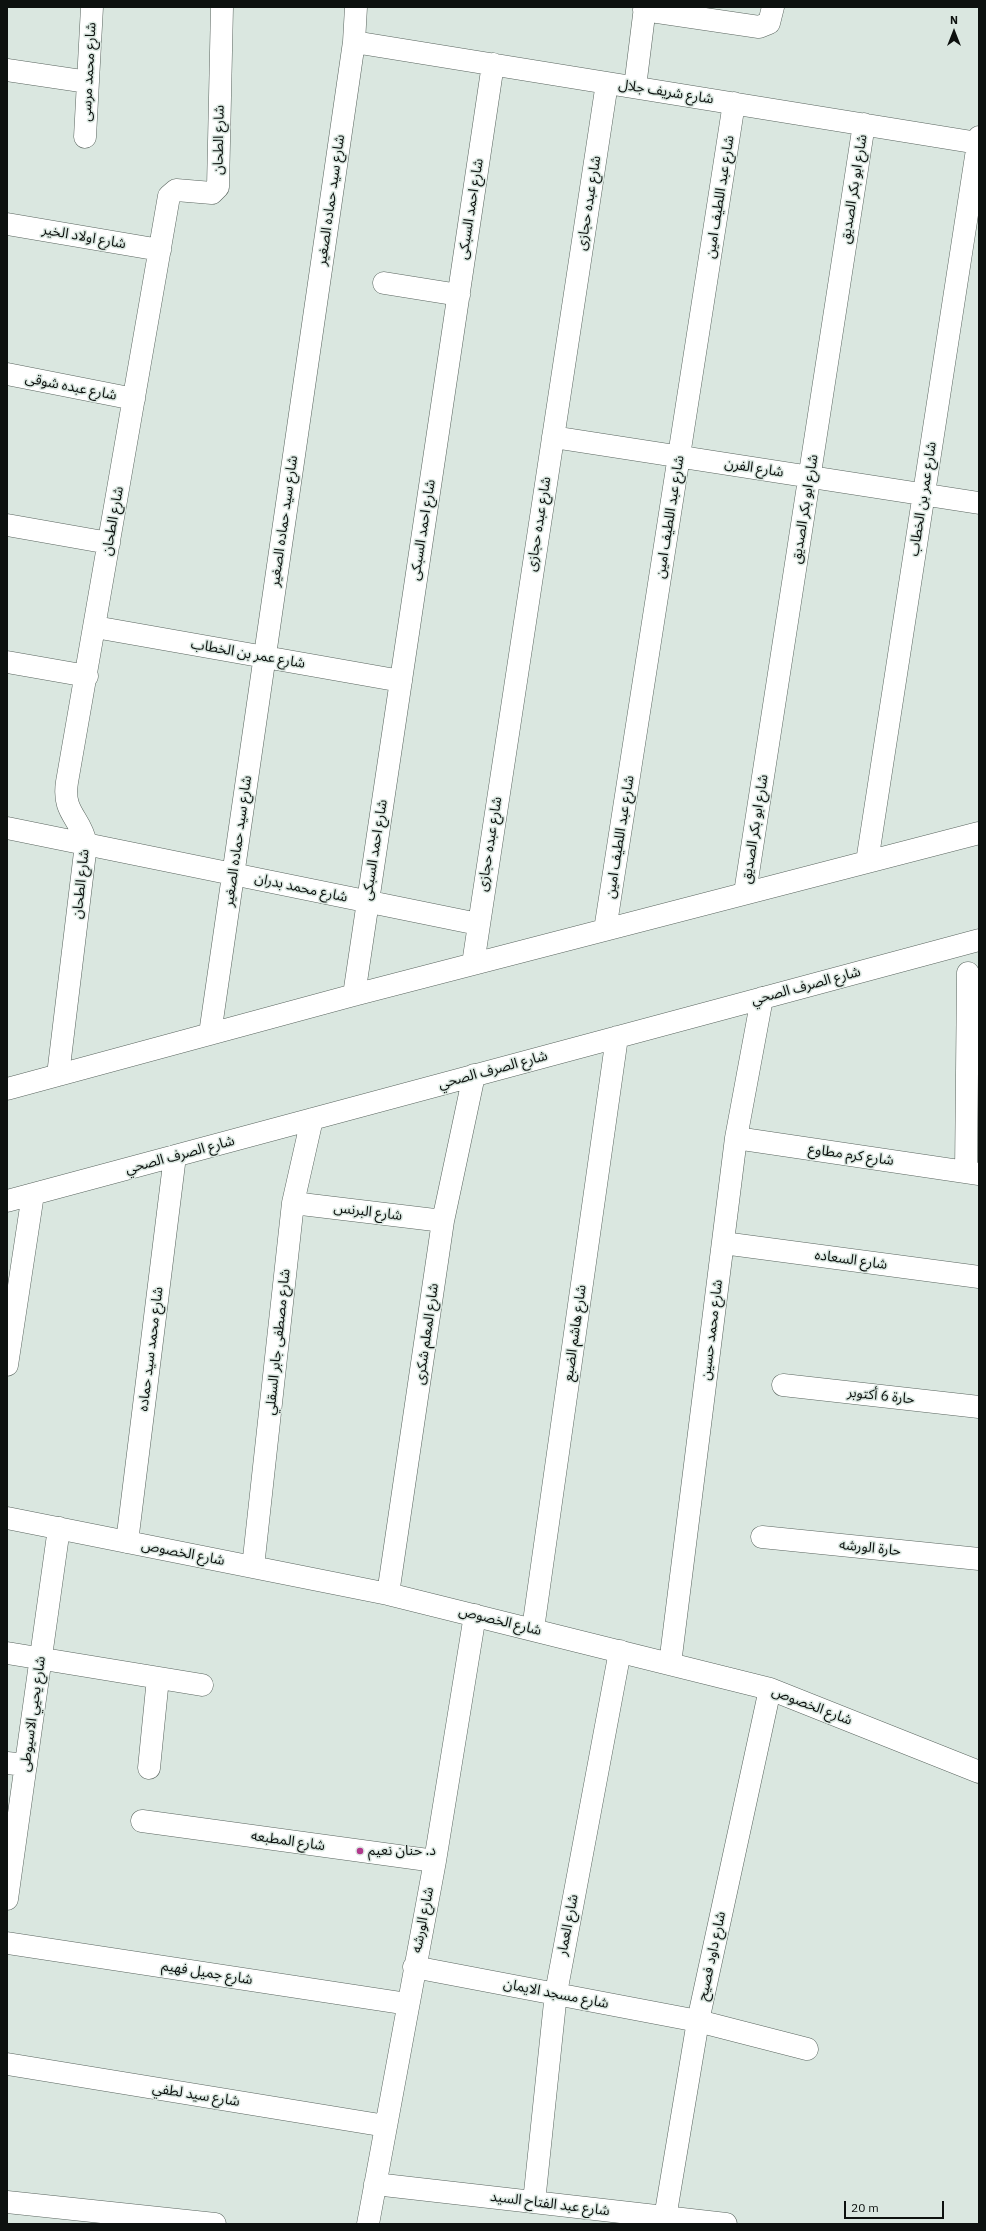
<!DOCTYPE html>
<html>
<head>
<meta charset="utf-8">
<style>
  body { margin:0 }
  #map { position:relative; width:986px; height:2231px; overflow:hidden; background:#dae7e0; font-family:"IBM Plex Sans",sans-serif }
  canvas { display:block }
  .frame { position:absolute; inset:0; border:8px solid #0d110f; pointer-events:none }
  .north { position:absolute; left:934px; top:12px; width:40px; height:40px; -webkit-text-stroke:3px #dae7e0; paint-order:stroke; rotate:0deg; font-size:11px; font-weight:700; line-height:16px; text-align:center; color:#0d110f }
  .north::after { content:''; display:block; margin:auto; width:14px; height:18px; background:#0d110f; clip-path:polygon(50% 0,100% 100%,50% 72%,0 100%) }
  .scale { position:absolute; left:844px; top:2201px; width:100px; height:18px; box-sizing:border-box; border:2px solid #0d110f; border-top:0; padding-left:5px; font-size:12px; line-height:14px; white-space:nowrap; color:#0d110f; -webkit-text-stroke:3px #dae7e0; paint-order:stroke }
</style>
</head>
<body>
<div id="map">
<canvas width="986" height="2231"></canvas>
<div class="frame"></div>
<div class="north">N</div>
<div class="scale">20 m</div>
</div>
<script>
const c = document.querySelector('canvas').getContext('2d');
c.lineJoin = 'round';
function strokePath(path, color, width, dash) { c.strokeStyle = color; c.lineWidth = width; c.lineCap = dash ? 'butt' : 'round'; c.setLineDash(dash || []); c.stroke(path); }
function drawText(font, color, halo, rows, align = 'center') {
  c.font = font + ' "IBM Plex Sans","Noto Sans Arabic",sans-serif'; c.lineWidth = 3; c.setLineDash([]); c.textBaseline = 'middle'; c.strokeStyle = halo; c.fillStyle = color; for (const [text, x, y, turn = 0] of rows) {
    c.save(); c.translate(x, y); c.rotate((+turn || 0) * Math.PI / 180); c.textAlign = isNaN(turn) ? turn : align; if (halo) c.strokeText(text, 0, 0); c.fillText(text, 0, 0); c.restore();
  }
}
const minor = new Path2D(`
  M644 10 759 27 769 23 773 7
  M354 42 978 143
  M7 70 88 82
  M635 87 645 7
  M85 137 92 7
  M7 224 160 250
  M384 283 459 295
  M7 374 134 399
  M553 437 979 503
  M7 525 109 543
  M95 627 401 681
  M7 662 87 676
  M7 828 478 924
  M867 862 979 137
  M745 893 864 124
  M605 930 734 103
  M473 964 607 83
  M354 995 493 64
  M210 1034 354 42 356 7
  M58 1075 86 844C81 817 62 814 67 782L169 196 176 190 212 193 218 187 222 7
  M7 1089 354 995 979 833
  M736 1138 979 1174
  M966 1172 968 973
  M7 1201 979 940
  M293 1203 443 1221
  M723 1243 979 1277
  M7 1365 33 1194
  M783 1385 979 1407
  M7 1518 388 1594 770 1689 979 1772
  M762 1537 979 1559
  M127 1542 175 1156
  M253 1567 293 1203 312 1119
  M388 1594 443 1221 474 1075
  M533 1629 617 1037
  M7 1653 202 1685
  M670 1664 736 1138 762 998
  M7 1763 26 1765
  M149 1768 158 1678
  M142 1821 435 1861
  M7 1899 59 1528
  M7 1943 408 2004
  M414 1967 698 2021 807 2049
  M7 2064 386 2126
  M375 2184 726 2224
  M7 2202 215 2224
  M534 2202 556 1993 620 1651
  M368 2224 435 1861 475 1615
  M664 2224 698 2021 770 1689`);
strokePath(minor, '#5a655f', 23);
strokePath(minor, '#fff', 22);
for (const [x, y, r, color] of [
  [360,1851,4,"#b1388c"]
]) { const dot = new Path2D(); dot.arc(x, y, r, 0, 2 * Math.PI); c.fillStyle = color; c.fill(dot); strokePath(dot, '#dae7e0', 1.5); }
drawText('14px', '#0d110f', '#dae7e0', [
  ["شارع محمد مرسى",89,72,-87],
  ["شارع شريف جلال",666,92,9],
  ["شارع الطحان",219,140,-89],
  ["شارع ابو بكر الصديق",854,189,-81],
  ["شارع عبد اللطيف امين",720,197,-81],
  ["شارع سيد حماده الصغير",331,200,-82],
  ["شارع عبده حجازى",589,203,-81],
  ["شارع احمد السبكى",471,209,-81],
  ["شارع اولاد الخير",84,237,10],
  ["شارع عبده شوقى",71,387,11],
  ["شارع الفرن",754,468,9],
  ["شارع عمر بن الخطاب",923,499,-81],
  ["شارع ابو بكر الصديق",805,509,-81],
  ["شارع عبد اللطيف امين",670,517,-81],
  ["شارع الطحان",113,521,-80],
  ["شارع سيد حماده الصغير",284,521,-82],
  ["شارع عبده حجازى",539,524,-81],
  ["شارع احمد السبكى",423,530,-81],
  ["شارع عمر بن الخطاب",248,654,10],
  ["شارع ابو بكر الصديق",755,829,-81],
  ["شارع عبد اللطيف امين",620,837,-81],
  ["شارع سيد حماده الصغير",238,841,-82],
  ["شارع عبده حجازى",490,844,-81],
  ["شارع احمد السبكى",375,850,-81],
  ["شارع الطحان",81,884,-84],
  ["شارع محمد بدران",301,888,12],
  ["شارع الصرف الصحي",806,986,-15],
  ["شارع الصرف الصحي",493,1070,-15],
  ["شارع الصرف الصحي",180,1155,-15],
  ["شارع كرم مطاوع",851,1155,8],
  ["شارع البرنس",368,1212,7],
  ["شارع السعاده",851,1260,8],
  ["شارع محمد حسين",712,1330,-83],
  ["شارع هاشم الضبع",575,1333,-82],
  ["شارع المعلم شكرى",427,1334,-82],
  ["شارع مصطفى جابر السقلي",278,1342,-84],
  ["شارع محمد سيد حماده",151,1349,-83],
  ["حارة 6 أكتوبر",881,1396,6],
  ["حارة الورشه",870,1548,6],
  ["شارع الخصوص",183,1553,11],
  ["شارع الخصوص",500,1621,14],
  ["شارع الخصوص",812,1706,21],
  ["شارع يحيي الاسيوطى",33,1714,-82],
  ["شارع المطبعه",288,1841,8],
  ["شارع الورشه",423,1920,-79],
  ["شارع العمار",568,1925,-79],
  ["شارع داود فصيح",712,1956,-78],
  ["شارع جميل فهيم",207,1973,9],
  ["شارع مسجد الايمان",556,1994,11],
  ["شارع سيد لطفي",196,2095,9],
  ["شارع عبد الفتاح السيد",550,2204,7]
]);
drawText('14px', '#0d110f', '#dae7e0', [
  ["د. حنان نعيم",368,1851]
], 'left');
</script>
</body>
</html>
